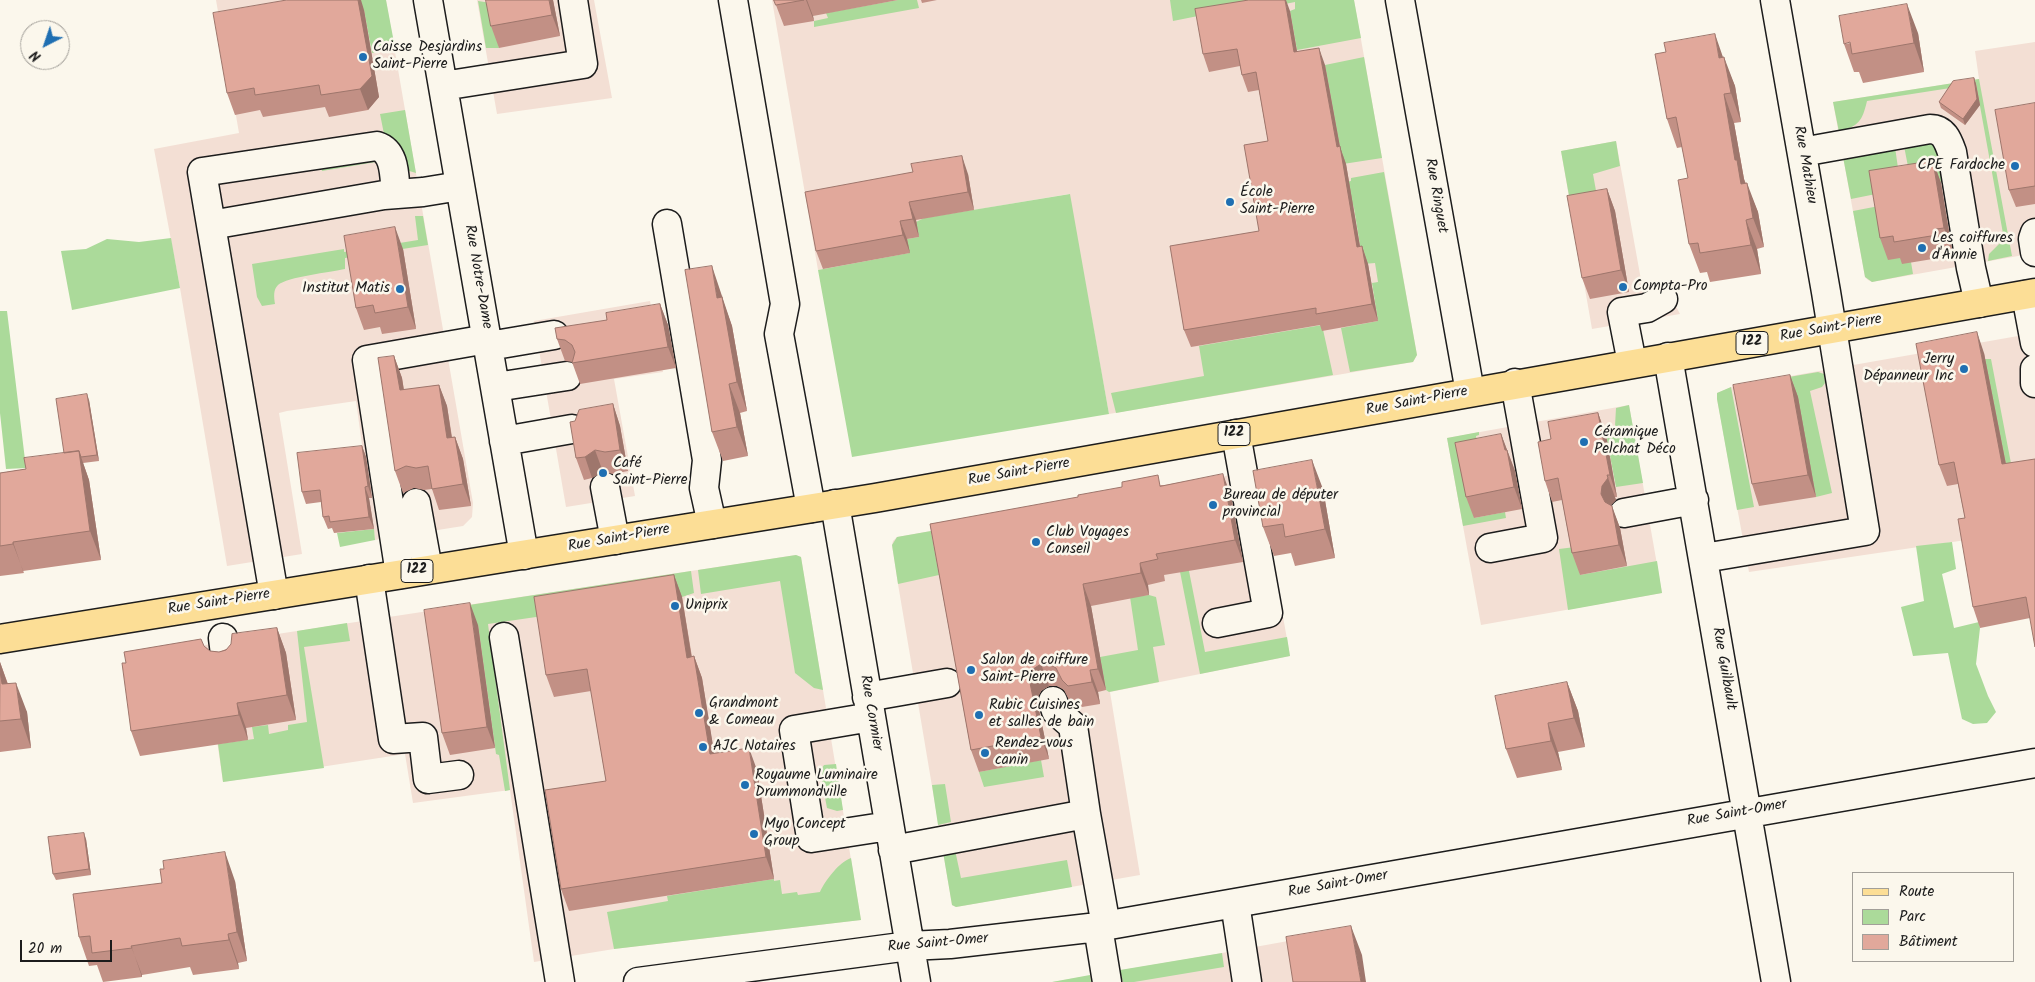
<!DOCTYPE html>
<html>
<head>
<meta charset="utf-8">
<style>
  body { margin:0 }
  #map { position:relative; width:2035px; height:982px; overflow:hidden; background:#fbf7ec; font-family:Kalam,sans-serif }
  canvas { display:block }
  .legend { position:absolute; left:1852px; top:872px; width:162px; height:90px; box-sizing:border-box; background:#fbf7ec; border:1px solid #a29f99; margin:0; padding:6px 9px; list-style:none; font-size:15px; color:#1c1c1c }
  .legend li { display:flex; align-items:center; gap:10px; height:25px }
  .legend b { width:25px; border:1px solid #a29f99 }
  .north { position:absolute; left:20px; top:20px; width:50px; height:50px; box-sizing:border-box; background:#fbf7ec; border:1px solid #a29f99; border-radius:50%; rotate:221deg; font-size:14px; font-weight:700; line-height:20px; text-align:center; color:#1c1c1c }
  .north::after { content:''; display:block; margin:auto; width:18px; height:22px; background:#1f6fb2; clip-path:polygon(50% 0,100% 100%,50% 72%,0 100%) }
  .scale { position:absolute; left:20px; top:940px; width:92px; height:22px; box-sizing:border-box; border:2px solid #1c1c1c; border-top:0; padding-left:6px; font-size:15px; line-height:18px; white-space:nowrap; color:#1c1c1c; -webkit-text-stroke:4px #fbf7ec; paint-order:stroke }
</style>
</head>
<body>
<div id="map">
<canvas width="2035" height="982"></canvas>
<ul class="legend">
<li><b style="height:6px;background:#fcde96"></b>Route</li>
<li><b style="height:14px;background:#abda9a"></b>Parc</li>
<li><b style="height:14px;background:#e1a89b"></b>Bâtiment</li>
</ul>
<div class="north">N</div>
<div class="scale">20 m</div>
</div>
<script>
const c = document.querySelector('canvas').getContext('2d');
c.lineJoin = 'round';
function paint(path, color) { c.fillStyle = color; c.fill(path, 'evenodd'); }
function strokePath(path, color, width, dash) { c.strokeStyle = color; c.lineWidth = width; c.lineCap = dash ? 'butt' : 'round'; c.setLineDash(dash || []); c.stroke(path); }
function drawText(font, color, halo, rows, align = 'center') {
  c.font = font + ' Kalam,sans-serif'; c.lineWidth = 5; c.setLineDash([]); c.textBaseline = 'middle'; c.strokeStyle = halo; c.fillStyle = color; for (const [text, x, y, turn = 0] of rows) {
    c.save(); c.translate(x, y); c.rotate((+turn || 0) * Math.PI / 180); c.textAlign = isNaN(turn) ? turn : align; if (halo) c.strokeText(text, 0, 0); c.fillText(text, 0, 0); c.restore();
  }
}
paint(new Path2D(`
  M216 0H386L473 503 472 517 463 526 375 540 356 401 287 411 279 413 302 554 227 566 180 288 154 149 239 133Z
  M477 0H594L612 98 497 114Z
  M772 0H1354L1417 355 1413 362 1109 414 1069 194 974 210 919 237 910 253 818 270Z
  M2035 42V253L1872 282 1868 280 1865 277 1833 102 1979 79 1975 51Z
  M1616 141 1643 291 1666 287 1680 314 1592 329 1561 151Z
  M650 301 663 372 614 379 635 496 566 507 534 321Z
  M2035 333V628L2016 530 1966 540 1749 572 1717 399V393L1734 386Z
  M1629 405 1662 593 1481 625 1447 438Z
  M1257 470 1290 656 1110 692 1140 875 956 907 952 905 898 584 892 545 893 541 897 537 931 531Z
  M796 555 801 557 861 920 614 949 534 962 510 790 413 803 405 754 223 782 206 665 205 645Z
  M1288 941 1296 982H1052L1222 953Z`), '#f3dfd4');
paint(new Path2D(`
  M337 0H386L395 48 372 53 364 10Z
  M898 0H917L919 8 814 27V21L828 18 826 13Z
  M1170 0H1354L1361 38 1297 50 1290 11 1295 9V2L1229 15 1228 10 1173 21Z
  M478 1 491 3 499 48H486Z
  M1364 57 1382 158 1343 164 1325 65Z
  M1979 79 2012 256 1988 261 1989 254 2004 239 1976 84 1867 101C1862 122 1859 125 1839 132L1833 102Z
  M405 110 416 173 406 170 385 139 380 114Z
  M1616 141 1620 166 1593 174 1600 213 1573 218 1561 151Z
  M1927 141 1936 146 1944 182 1912 187 1904 146Z
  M1895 147 1901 189 1851 199 1843 157Z
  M375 157 376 162 322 171 321 165Z
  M1384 172 1417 355 1413 362 1350 372 1341 328 1378 321 1372 283 1378 282 1375 263 1363 264 1354 208 1345 182 1351 181V178Z
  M1070 194 1109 414 852 457 818 270 909 253 907 239 919 237 916 222 924 218Z
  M1879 206 1901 258 1911 262 1913 274 1872 282 1865 277 1853 211Z
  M415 216H423L428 245 345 258V269C331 272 287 277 278 285 273 290 274 297 275 304L262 306 257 297 252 264 344 249V252L418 240Z
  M171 238 180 288 72 310 61 251 86 249 107 239 139 242Z
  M0 311H7L26 468 6 469 0 413Z
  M1322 325 1333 375 1116 413 1111 393 1204 376 1199 346Z
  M1985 359H1991L2014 479 2008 476Z
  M1818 372 1824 374 1825 383 1822 387 1810 391 1832 493 1816 497 1797 397 1737 386Z
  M1731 387 1754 507 1737 510 1717 399V393Z
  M1629 405 1643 483 1616 487 1606 435 1602 431 1610 433 1615 426 1616 408Z
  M1479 432V435L1476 436 1480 461 1474 518 1505 512 1506 518 1463 526 1447 438Z
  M374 529 375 540 340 547 337 533Z
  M931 531 939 575 898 584 892 545 897 537Z
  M1174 541 1189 571 1205 652 1287 637 1290 656 1200 674Z
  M1952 542 1956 569 1942 574 1954 628 1979 622 1980 628 1976 664 1988 696 1996 712 1987 723 1973 724 1962 719 1948 653 1913 656 1901 607 1924 601 1916 546Z
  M1575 547 1580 575 1657 561 1662 593 1568 610 1559 549Z
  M796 555 801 557 823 690 814 688 795 673 780 581 701 594 698 570Z
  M691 571 694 593 682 597 542 619 536 617 488 624 510 790 505 791 499 755 496 754 478 625 430 611Z
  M1149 595 1156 597 1165 645 1153 647 1159 682 1109 692 1106 690 1100 657 1138 650 1130 597Z
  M347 623 350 641 304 647 324 768 223 782 218 744 254 739 252 727 268 725 269 734 288 730V725L307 722 297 631Z
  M1041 760 1044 777 984 787 979 772Z
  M836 764 843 810 837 811 827 808 820 771 824 765Z
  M945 784 951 822 938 825 932 785Z
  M955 850 961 878 1067 860 1072 887 956 907 952 905 943 852Z
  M851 858 861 920 614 949 607 912 668 901 667 896 774 879V881L780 880 782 894 797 892 798 895 820 892C825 881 839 862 851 858Z
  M1222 953 1224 967 1134 982H1123L1120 970Z
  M1090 975 1091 982H1052Z`), '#abda9a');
const minor = new Path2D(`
  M428 0 524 555
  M733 0 785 304 779 334 811 508
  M1400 0 1470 392
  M443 86 583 64 573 0
  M1802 152 1930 129C1944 129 1948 141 1952 152L1971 268 1979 303
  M667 224 707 460 704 488 712 524
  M211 225 202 172 377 146C396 152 394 177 396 194
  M2035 233 2033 239 2035 252
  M2026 295 2035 343
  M489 346 554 335
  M1668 357 1776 982
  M1632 363 1622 312 1647 308 1663 299
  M2035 369V383
  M496 387 567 376
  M504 441 572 429
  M605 487 615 540
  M416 503 428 569
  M835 504 916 982
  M1624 513 1694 500
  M1490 548 1543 538 1515 383
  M1704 558 1865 531 1826 292 1775 0
  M400 574 367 360 487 339
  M369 579 393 739 423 737 428 779 459 775
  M274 595 211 225 384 195 423 192 460 186
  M1217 623 1268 613 1236 434
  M504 637 560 982
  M223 638 226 662
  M867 697 947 683
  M1053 701 1056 711 1073 726 1086 814
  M871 717 794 730 811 838 889 826
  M893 850 1086 814 1106 926
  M1235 903 1247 982
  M1098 927 1107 982
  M638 982 909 946 950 944 1098 927 2035 763`);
const major = new Path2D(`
  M0 639 875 498 2035 293`);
strokePath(minor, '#1c1c1c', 31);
strokePath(major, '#1c1c1c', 31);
strokePath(minor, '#fbf7ec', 28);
strokePath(major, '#fcde96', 28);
paint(new Path2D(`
  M553 0 560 36 499 48 491 26Z
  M774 0H898L813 16 814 21 784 26Z
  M921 0H937L922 3Z
  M364 10 379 97 368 110 329 117 325 107 263 117 260 110 235 115 227 93Z
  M1290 11 1297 51 1325 65 1340 147 1346 164 1360 247 1362 246 1368 264 1378 321 1322 331 1320 325 1191 347 1184 330 1259 231 1268 141 1259 90 1248 92 1242 75 1240 66 1209 72 1203 54Z
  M1918 33 1924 72 1863 83 1859 72H1854L1844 44Z
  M1723 58 1735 86 1741 122 1734 123 1744 179 1758 212 1764 247 1757 249 1761 274 1710 282 1707 272 1700 273 1689 244 1688 178 1682 147 1677 148 1667 119Z
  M1974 78 1976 84 1980 105 1965 125 1941 108 1939 102Z
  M2035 103V204L2016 207 2009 190Z
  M1933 161 1941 183 1952 250 1944 251 1945 257 1902 264 1900 258 1888 260 1880 238Z
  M913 172 968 174 974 210 916 220 919 237 907 239 910 253 823 269 816 251Z
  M1607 189 1615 211 1629 292 1590 299 1582 278Z
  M403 249 416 329 382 334 380 327 364 330 356 308Z
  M722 295 723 301 732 326 747 411 740 413 748 456 723 461 712 432Z
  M660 304 668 325 676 368 580 384 572 362 565 361 557 339 607 320Z
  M1984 353 2006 464 2030 618 1980 628 1973 607 1965 518 1958 484 1947 486 1939 465Z
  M394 356 402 378 404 390 439 385 447 406 452 437H455L463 459 471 506 439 510 432 489 424 490 414 488 403 493 395 471Z
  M1790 375 1798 397 1816 497 1759 506 1752 484Z
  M89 400 99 461 83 463 89 480 101 560 23 571 24 573 0 576V473L26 469 64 453Z
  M613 404 620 426 628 471 613 474 603 472 592 478 584 480 576 458Z
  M1598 413 1606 435 1617 497H1615L1616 500 1611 505 1620 528 1627 566 1580 575 1572 553 1562 500 1552 502 1545 481 1551 439Z
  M1501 434 1515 471 1522 509 1474 518 1466 497Z
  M362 446 366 457 372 498H369L374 529 334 533 332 528 328 529 323 517 321 502 306 504 302 492Z
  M1162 485 1231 496 1243 562 1164 575 1165 581 1148 585 1149 595 1091 606 1106 690 1098 692 1100 704 1076 708 1070 702 1064 690 1057 686H1049L1041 691 1038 697V705L1049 759 979 772 971 750 930 524Z
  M1323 489 1335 558 1295 566 1291 553 1274 556 1263 527Z
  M674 575 682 597 692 657 694 656 702 678 714 754 757 770 774 879 569 911 561 889 606 781 591 691 554 697 546 675Z
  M478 625 495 748 450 755 442 733Z
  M277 628 286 653 296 720 246 728 248 740 140 756 131 731 126 663 204 646 210 651 219 652Z
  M0 662 8 684 27 712 31 748 0 752Z
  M1567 682 1578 711 1585 747 1558 752 1562 770 1517 778 1506 749Z
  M86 839 91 875 56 880 53 874Z
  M235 881 247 961 238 963 239 969 193 975 190 967 142 975V977L103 982 97 965 89 966 79 937Z`), '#c29085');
paint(new Path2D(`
  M358 0H361L364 10 379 97 368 110 360 89Z
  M549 0H553L560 36 552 15Z
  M806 0H807L813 16 814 21Z
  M1285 0H1286L1290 11 1300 69 1294 52Z
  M1907 4 1918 33 1924 72 1914 43Z
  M1715 34 1725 63 1719 58Z
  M1319 48 1325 65 1340 147 1346 164 1363 264 1357 247 1337 147Z
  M1724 57 1735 86 1741 122 1731 93Z
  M1974 78 1976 84 1980 105 1965 125 1963 119Z
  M1724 94 1734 123 1744 179 1747 189 1741 184 1735 160Z
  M962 156 968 174 974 210 968 192Z
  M1933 161 1941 183 1952 250 1944 228Z
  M1747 183 1758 212 1764 247 1753 218Z
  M1607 189 1615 211 1629 292 1621 270Z
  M909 202 916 220 919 237 913 219Z
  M1746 220 1757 249 1761 274 1751 245Z
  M900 221 907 239 910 253 903 235Z
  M395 227 403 249 416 329 408 307Z
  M1936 229 1944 251 1945 257 1937 235Z
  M1362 246 1368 264 1378 321 1372 304Z
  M712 266 732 326 747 411 737 382 717 298Z
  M660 304 668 325 676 368 668 347Z
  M1977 332 1984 353 2010 485 2002 464Z
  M394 356 402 378 407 412 400 390Z
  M1790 375 1798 397 1816 497 1808 475Z
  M729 384 740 413 748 456 737 427Z
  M439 385 447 406 455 460 447 438Z
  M87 394 89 400 99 461 97 455Z
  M613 404 620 426 628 471 620 450Z
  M1598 413 1606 435 1617 497 1610 475Z
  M1501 434 1515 471 1522 509 1514 487Z
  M455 437 463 459 471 506 463 484Z
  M362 446 366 457 372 498 368 486Z
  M595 450 603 472 592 478 585 457Z
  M79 451 89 480 101 560 90 531Z
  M1312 460 1323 489 1335 558 1325 529Z
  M1223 474 1231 496 1243 562 1235 540Z
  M1607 475 1616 500 1609 507V515L1601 494 1602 486Z
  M365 487 369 498 374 529 369 517Z
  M1612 506 1620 528 1627 566 1619 545Z
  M13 542 23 571 24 573 13 544Z
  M1140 563 1148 585 1149 595 1141 573Z
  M674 575 682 597 695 679 687 658Z
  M1083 584 1091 606 1106 690 1098 669Z
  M470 603 478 625 495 748 487 727Z
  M277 628 286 653 296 720 287 695Z
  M694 656 702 678 718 776 710 754Z
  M0 662 8 685 2 684 0 671Z
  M1041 664 1049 686 1041 691 1038 697V705L1049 759 1041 737 1030 683V675L1033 669Z
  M1090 670 1098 692 1100 704 1092 682Z
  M1567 682 1578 711 1585 747 1574 718Z
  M16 683 27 712 31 748 21 719Z
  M237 703 246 728 248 740 239 715Z
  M1548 723 1558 752 1562 770 1551 741Z
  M749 748 757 770 774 879 766 857Z
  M84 833 86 839 91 875 89 869Z
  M225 852 235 881 247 961 237 932Z
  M1351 926 1362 955 1366 982H1361Z
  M228 934 238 963 239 969 229 940Z
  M131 946 142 975V977L132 948Z`), '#9e766c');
const building = new Path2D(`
  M287 0H358L372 76 360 89 321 95 319 85 255 95 254 88 227 93 213 13Z
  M486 0H549L552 15 491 26Z
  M774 0H804L776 5Z
  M1249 0H1285L1294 52 1319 48 1337 147 1340 146 1357 247 1362 246 1372 304 1316 314V308L1184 330 1170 246 1259 231 1244 145 1268 141 1256 72 1242 75 1237 49 1203 54 1195 9Z
  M1907 4 1914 43 1852 54 1850 42 1844 44 1839 16Z
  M1715 34 1719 58 1724 57 1731 93 1724 94 1735 160H1737L1741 184 1747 183 1753 218 1746 220 1751 245 1700 253 1698 243 1689 244 1678 180 1688 178 1676 117 1667 119 1655 54 1666 52 1664 43Z
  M1974 78 1977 99 1963 119 1939 102 1953 81Z
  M2035 103V186L2009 190 1995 110Z
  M962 156 968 192 909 202 913 219 900 221 903 235 816 251 805 192 913 172 911 164Z
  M1933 161 1944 228 1936 229 1937 235 1894 242 1893 236 1880 238 1869 171Z
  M1607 189 1621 270 1582 278 1567 196Z
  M395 227 408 307 375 313 373 305 356 308 344 236Z
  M712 266 717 298 722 297 737 382 729 384 737 427 712 432 685 270Z
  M660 304 668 347 572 363 575 352 572 345 565 340 557 339 555 328 607 320 606 313Z
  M1977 332 2002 464 2035 459V647L2026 597 1973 607 1958 519 1965 518 1954 462 1939 465 1916 344Z
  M394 356 400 390 439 385 447 438 455 437 463 484 432 489 428 466 416 468 406 466 395 471 378 358Z
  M1790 375 1808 475 1752 484 1733 385Z
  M87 394 97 455 81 457 79 451 64 453 56 399Z
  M613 404 620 450 605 452 595 450 585 457 576 458 570 422 575 421 579 410Z
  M1598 413 1610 475H1607L1608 478 1602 486 1601 494 1605 502 1612 506 1619 545 1572 553 1558 478 1545 481 1538 442 1551 439 1548 422Z
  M1501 434 1505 450H1507L1514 487 1466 497 1455 443Z
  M362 446 368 486 365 487 369 517 330 522 329 516 323 517 320 490 302 492 297 453Z
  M79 451 90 531 13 542V544L0 546V473L26 469 24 458Z
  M1312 460 1325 529 1285 537 1283 524 1263 527 1253 471Z
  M1223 474 1235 540 1156 554 1158 559 1140 563 1141 573 1083 584 1098 669 1090 670 1092 682 1068 686 1062 680 1056 668 1049 664H1041L1033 669 1030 675V683L1041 737 971 750 930 524 1078 497V495L1122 487V482L1158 475 1160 486Z
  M674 575 687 658 694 656 710 754 749 748 766 857 561 889 545 790 606 781 587 669 546 675 534 597Z
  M470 603 487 727 442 733 424 610Z
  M277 628 287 695 237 703 239 715 131 731 122 663H126L124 652 201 639 204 646 210 651 219 652 226 650 231 644 232 634Z
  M0 671 2 684 16 683 21 719 0 721Z
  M1567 682 1574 718 1548 723 1551 741 1506 749 1495 696Z
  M84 833 89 869 53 874 48 837Z
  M225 852 237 932 228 934 229 940 182 946 180 938 131 946 132 948 92 953 90 936 79 937 73 894 162 883 160 869H164L163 861Z
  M1351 926 1361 982H1293L1286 937Z`);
paint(building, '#e1a89b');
strokePath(building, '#9e766c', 1);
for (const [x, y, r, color] of [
  [363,57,5,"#1f6fb2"],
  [2015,166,5,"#1f6fb2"],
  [1230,202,5,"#1f6fb2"],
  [1922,248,5,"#1f6fb2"],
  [1623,287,5,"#1f6fb2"],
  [400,289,5,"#1f6fb2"],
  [1964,369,5,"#1f6fb2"],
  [1584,442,5,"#1f6fb2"],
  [603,473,5,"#1f6fb2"],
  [1213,505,5,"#1f6fb2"],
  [1036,542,5,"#1f6fb2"],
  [675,606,5,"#1f6fb2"],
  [971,670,5,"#1f6fb2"],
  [699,713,5,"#1f6fb2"],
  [979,715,5,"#1f6fb2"],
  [703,747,5,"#1f6fb2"],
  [985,753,5,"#1f6fb2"],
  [745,785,5,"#1f6fb2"],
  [754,834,5,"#1f6fb2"]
]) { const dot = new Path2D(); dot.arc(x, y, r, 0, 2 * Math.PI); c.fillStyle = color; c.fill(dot); strokePath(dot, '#fbf7ec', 2); }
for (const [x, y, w] of [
  [1752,343,32],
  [1234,434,32],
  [417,571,32]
]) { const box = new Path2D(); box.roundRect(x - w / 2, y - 11.5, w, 23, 4); c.fillStyle = '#fbf7ec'; c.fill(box); strokePath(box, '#1c1c1c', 1); }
drawText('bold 14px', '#1c1c1c', null, [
  ["122",1752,343],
  ["122",1234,434],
  ["122",417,571]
]);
drawText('15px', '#1c1c1c', '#fbf7ec', [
  ["Caisse Desjardins",373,48],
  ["Saint-Pierre",373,65],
  ["CPE Fardoche",2005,166,"right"],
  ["École",1240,193],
  ["Saint-Pierre",1240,210],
  ["Les coiffures",1932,239],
  ["d'Annie",1932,256],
  ["Compta-Pro",1633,287],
  ["Institut Matis",390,289,"right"],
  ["Jerry",1954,360,"right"],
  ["Dépanneur Inc",1954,377,"right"],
  ["Céramique",1594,433],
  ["Pelchat Déco",1594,450],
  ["Café",613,464],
  ["Saint-Pierre",613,481],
  ["Bureau de députer",1223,496],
  ["provincial",1223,513],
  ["Club Voyages",1046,533],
  ["Conseil",1046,550],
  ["Uniprix",685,606],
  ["Salon de coiffure",981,661],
  ["Saint-Pierre",981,678],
  ["Grandmont",709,704],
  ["& Comeau",709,721],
  ["Rubic Cuisines",989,706],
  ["et salles de bain",989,723],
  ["Rendez-vous",995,744],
  ["canin",995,761],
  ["AJC Notaires",713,747],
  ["Royaume Luminaire",755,776],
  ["Drummondville",755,793],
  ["Myo Concept",764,825],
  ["Group",764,842]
], 'left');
drawText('15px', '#1c1c1c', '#fbf7ec', [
  ["Rue Mathieu",1804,165,80],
  ["Rue Ringuet",1435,196,80],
  ["Rue Notre-Dame",477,277,80],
  ["Rue Saint-Pierre",1831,329,-10],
  ["Rue Saint-Pierre",1417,402,-11],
  ["Rue Saint-Pierre",1019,473,-10],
  ["Rue Saint-Pierre",619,539,-10],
  ["Rue Saint-Pierre",219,603,-9],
  ["Rue Guilbault",1723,669,80],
  ["Rue Cormier",870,713,80],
  ["Rue Saint-Omer",1737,814,-10],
  ["Rue Saint-Omer",1338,885,-10],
  ["Rue Saint-Omer",938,944,-5]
]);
</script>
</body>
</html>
